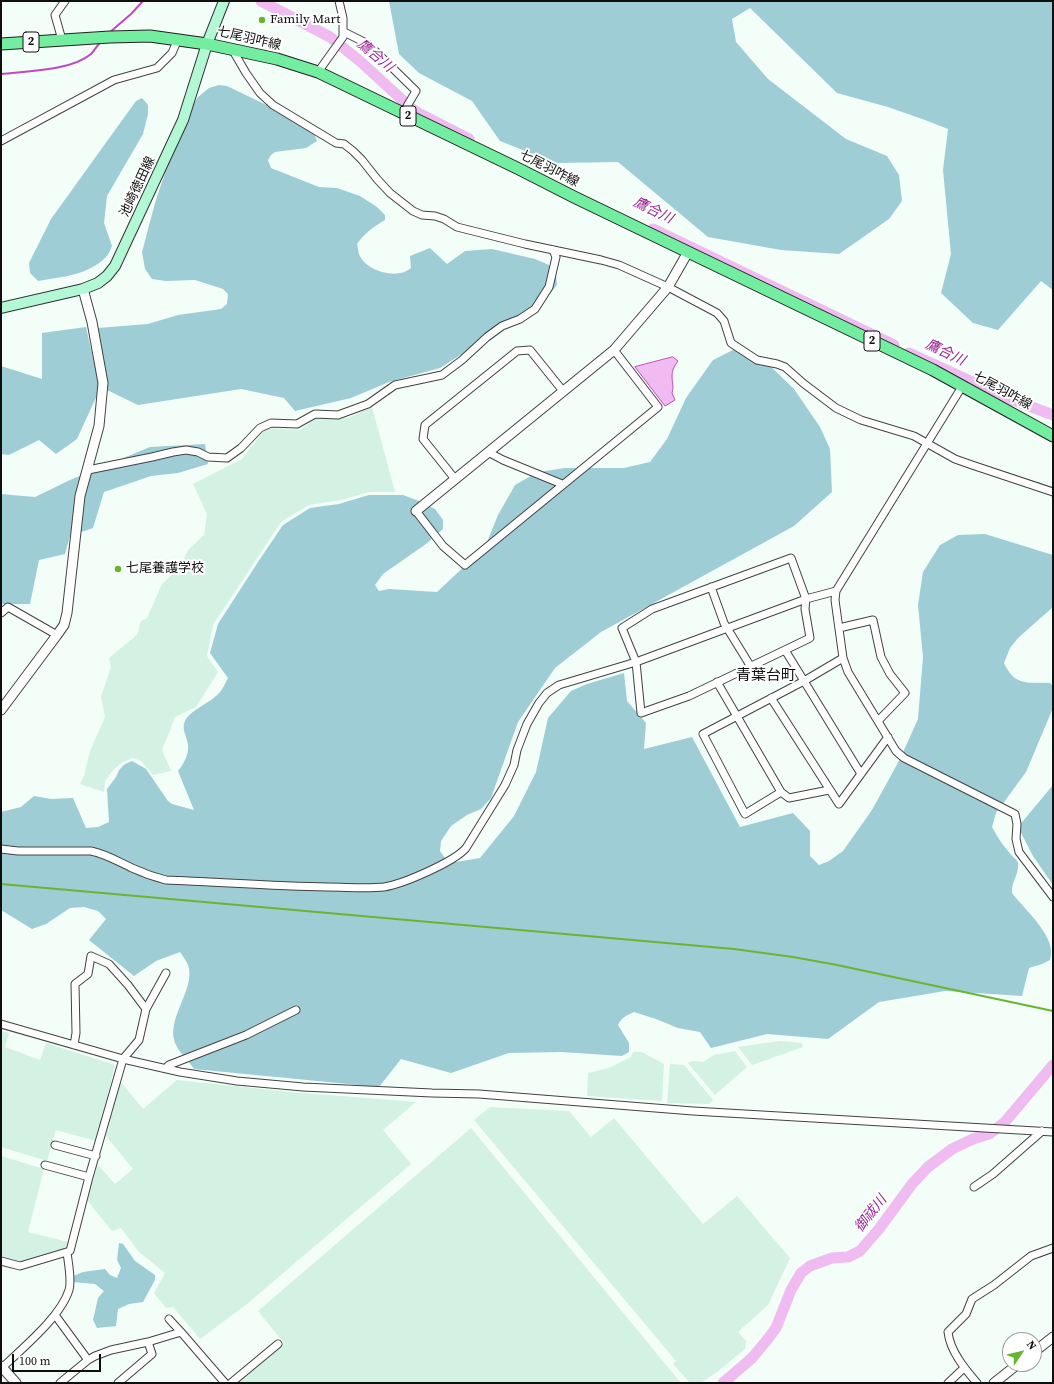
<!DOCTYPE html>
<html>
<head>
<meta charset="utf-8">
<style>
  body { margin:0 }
  #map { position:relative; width:1054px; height:1384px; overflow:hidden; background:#f2fef7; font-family:"Source Serif 4",serif }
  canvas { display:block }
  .frame { position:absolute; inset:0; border:2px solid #0f0f0f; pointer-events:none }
  .north { position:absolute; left:1002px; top:1332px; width:40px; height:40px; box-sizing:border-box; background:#fff; border:1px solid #9f9f9f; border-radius:50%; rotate:55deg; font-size:11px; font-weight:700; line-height:16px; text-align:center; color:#0f0f0f }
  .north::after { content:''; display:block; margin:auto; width:14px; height:18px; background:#6bb432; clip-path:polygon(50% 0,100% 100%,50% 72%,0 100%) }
  .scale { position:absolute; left:12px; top:1354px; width:89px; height:18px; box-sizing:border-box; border:2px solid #0f0f0f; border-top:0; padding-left:5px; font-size:12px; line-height:14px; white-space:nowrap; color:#0f0f0f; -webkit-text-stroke:3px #fff; paint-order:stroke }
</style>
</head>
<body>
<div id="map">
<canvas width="1054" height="1384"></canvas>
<div class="frame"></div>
<div class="north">N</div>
<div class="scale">100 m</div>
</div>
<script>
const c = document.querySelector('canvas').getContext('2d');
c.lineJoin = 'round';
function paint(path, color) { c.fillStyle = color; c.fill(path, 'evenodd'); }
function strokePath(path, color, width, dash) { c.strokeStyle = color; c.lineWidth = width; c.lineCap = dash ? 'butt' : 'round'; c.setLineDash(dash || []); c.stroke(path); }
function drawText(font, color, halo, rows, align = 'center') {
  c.font = font + ' "Source Serif 4","Noto Sans JP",serif'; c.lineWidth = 4; c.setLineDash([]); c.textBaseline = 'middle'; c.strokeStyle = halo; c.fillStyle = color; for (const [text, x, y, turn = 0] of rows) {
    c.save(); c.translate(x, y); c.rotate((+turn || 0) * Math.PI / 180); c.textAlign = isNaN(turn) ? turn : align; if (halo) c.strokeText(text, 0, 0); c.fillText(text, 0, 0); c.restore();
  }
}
paint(new Path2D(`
  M372 407 395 492H369L341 500 309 505 281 522 213 625 207 656 218 672 196 707 175 717 162 750 171 771 153 775 141 761 133 758 123 762 113 770 105 781 104 792 80 784 84 776 90 751 105 717 101 697 111 667 109 658 137 635 141 621 147 618 162 584 180 568 188 550 204 535 207 514 193 484 242 459 266 428 300 430 316 418H348Z
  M1 1031 9 1033 5 1047 40 1060 46 1043 115 1065 96 1141 56 1130 47 1161 1 1147Z
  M780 1041 802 1043 803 1047 752 1065 738 1047Z
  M735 1051 747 1067 715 1095 688 1063 692 1061 703 1062 714 1055Z
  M633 1052H642L664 1064 662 1101 587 1096 588 1073 609 1068 631 1057Z
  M670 1064 684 1065 713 1100 709 1104 667 1103Z
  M177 1080 291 1092 416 1102 383 1130 411 1164 247 1304 200 1339 173 1307 166 1308 154 1293 165 1273 138 1251 121 1228 112 1231 86 1199 95 1167 99 1166 115 1184 133 1169 106 1136 120 1081 143 1109Z
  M490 1107 569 1111 591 1137 614 1118 703 1224 737 1196 790 1258 768 1305 738 1332 746 1341 745 1349 717 1372 701 1383H690L673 1364 676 1361 474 1120Z
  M471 1128 681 1383H234L284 1343 258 1311Z
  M1 1156 44 1169 28 1232 68 1242 67 1249 16 1264 1 1259Z`), '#d3f2e4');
paint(new Path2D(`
  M389 1H1053V290L1041 281 998 330 973 323 941 293 951 254 943 170 948 129 925 120 888 107 837 93 750 8 732 19 736 42 768 79 846 139 887 156 899 175 902 201 889 219 839 254 781 250 708 237 618 162 555 163 500 141 472 101 419 73 399 54Z
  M219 85 227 86 306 124 313 131 317 141 306 148 275 152 271 155 268 160 271 168 319 187 337 188 360 196 377 207 385 215V220C373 227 365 233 357 244 358 247 358 251 359 254 364 268 386 276 400 273 404 273 408 270 411 268L410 256 430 248 447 264 465 251 492 249 535 259 549 265 556 274 557 285 542 303 440 368 389 382 351 398 295 411 284 398 241 389 138 405 107 390 98 328 148 324 178 315 221 309 227 304 228 294 223 289 195 280 166 281 152 279 145 269 142 252 155 203 181 124 198 97 209 88Z
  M142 98 148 105V114L143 134 107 196 104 223 112 246C110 250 109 254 106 257 89 275 61 277 38 281L30 273 29 263 51 219 136 101Z
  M86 327 99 385V391L77 439 56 454 39 440 9 455 1 454V366L42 379V333Z
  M735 349H744L761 357 794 389 820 427 830 449 832 492 794 526 601 632 555 668 518 722 491 798 481 809 467 815 451 826 441 841 440 851 445 858 456 862 480 858 514 816 536 772 548 718 571 691 587 684 624 673 627 701 646 723 644 749 692 737 740 827 793 813 810 831V856L819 865 829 861 843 851 872 810 900 759 918 719 923 657 918 605 923 572 940 545 958 535 985 534 1053 555V607L1018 638 1010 648 1004 663C1015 687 1028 682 1050 683L1053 686V708L1026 772 996 813 992 827C999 840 1004 847 1014 858 1017 860 1019 863 1018 866 1018 876 1011 883 1012 893 1024 909 1049 930 1051 950 1051 953 1051 957 1050 960L1042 964 1029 968 1022 996 945 991 879 1002 828 1039 767 1034 711 1048 700 1032 678 1028 656 1019 634 1012C627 1015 621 1018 618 1025L629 1043V1052L622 1056 561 1052 509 1053 451 1073 401 1059 379 1087 194 1069C189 1061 181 1054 177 1047 162 1021 197 990 188 965 186 961 183 956 180 952L156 961 134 976 89 940 106 919 98 911 84 907 70 908 46 924 32 929 1 910V812L21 807 34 796 51 799 73 798 86 828 98 827 109 822 107 789 116 777 119 770 125 764 132 761 146 769 168 801 172 804 194 810 178 771C184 764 189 754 188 745 187 737 181 728 185 721 188 712 209 703 216 696 222 691 225 684 228 678L210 653 218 624 258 562 283 525 310 508 339 504 369 495H403L419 501 435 509 443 520V529L426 544 383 574 375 585 379 591 389 589 437 592 485 547 498 515 515 485 538 472 565 468H624L650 462 667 439 686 398 713 360Z
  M205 444 208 464 178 473 151 476 104 492 93 528 70 536 65 554 39 560 30 604H1V494L35 497 70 480 150 447Z
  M1053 785V885L1033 856 1018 827Z
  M119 1243 123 1244 135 1261 155 1275V1280L143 1302 129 1304 118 1309 116 1326 97 1328 93 1320 98 1298 104 1291 95 1284 73 1282V1276L83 1272 105 1269 110 1275 117 1278 121 1268 117 1260Z`), '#9ecdd5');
const water = new Path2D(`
  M673 357 678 361C675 365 672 370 672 376 672 382 674 387 672 393L675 400 665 406 635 367Z`);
paint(water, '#f0bbf1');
strokePath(water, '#c248c1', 1);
strokePath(new Path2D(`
  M109 33 131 14 143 1
  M1 74C26 71 71 71 91 54 95 50 97 45 101 42`), '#c248c1', 2);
strokePath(new Path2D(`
  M261 1 330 37 361 62 411 108 420 114 469 139
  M653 229 894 345
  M909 353 1003 396 1053 415
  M723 1383 752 1358 767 1340 776 1328 791 1290 801 1273 810 1266 832 1258 848 1257 860 1251 879 1229 912 1184 928 1167 952 1149 973 1139 989 1134 1004 1123 1053 1065`), '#f0bbf1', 11);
const minor = new Path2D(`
  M344 32 368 44 416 91 403 113
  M62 40 55 15 65 1
  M232 49 246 73 260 93 273 105 336 143 344 144 353 151 362 160 377 179 390 193 413 211 422 215 435 216 444 219 457 227 525 244 601 260 619 265 668 287 717 313 724 321 731 343 757 360 777 364 785 367 803 383 836 408 861 420 914 436 955 459 972 465 1053 492
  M318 72 343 37V18L339 1
  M1 141 114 80 157 68 172 53 178 39
  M963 385 836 591 835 600 843 658 848 672 896 751 904 758 1015 814 1017 824 1016 839 1019 852 1053 897
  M488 452 503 460 562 484
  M88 470 152 457 173 452 186 450 198 452 208 457 227 458 241 448 260 428 271 423 297 424 315 414 338 415 368 404 395 385 442 375 462 360 487 337 502 326 520 319 535 309 549 287 556 257 553 250
  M455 479 423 439 425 425 517 351 530 350 563 391
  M416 511 443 546 465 565 658 407 614 350
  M791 558 806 599 805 609 810 638 689 696 641 713 636 662 622 628 652 609Z
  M711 587 724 623 751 667
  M1 613 8 607 57 635
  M839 628 873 620 881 657 890 674 905 693 878 721
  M785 650 861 774
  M717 682 781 792 789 798 829 790
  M771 698 839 804 888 737
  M781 792 745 814 703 734 804 681 843 658
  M1 849 18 851H91C106 854 119 862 132 868 143 873 154 877 166 880 219 882 273 886 327 887 346 887 366 889 384 887 403 884 454 862 466 848L505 785 514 765 517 750 527 724 539 703 547 693 559 685 636 662 806 599 836 591
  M1 1024 123 1059 180 1072 237 1081 303 1087 432 1093 479 1094 693 1111 1053 1132
  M74 1045 76 1033 75 984 88 974 91 956 109 964 128 985 146 1009
  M166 1068 169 1065 246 1035 296 1010
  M55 1145 96 1156
  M45 1165 89 1177
  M974 1187 993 1174 1042 1131
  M1 1261 20 1266 70 1251 89 1177 123 1059 139 1040 146 1009 166 973
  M55 1315 88 1360
  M169 1319 181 1332
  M4 1369 5 1365C25 1346 61 1316 69 1290 72 1280 68 1262 67 1252
  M60 1383 88 1360 95 1356 111 1350 148 1342 181 1332 225 1383
  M118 1383 152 1354 148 1342
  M231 1383 278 1344
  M948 1383 964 1368
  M977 1383C965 1369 950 1351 948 1332L966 1314 972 1299 994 1285 1031 1256 1053 1248`);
const tertiary = new Path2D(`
  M416 511 614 350 668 287 688 252
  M1 710 57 635 64 625 67 613 80 496 99 426 103 383 92 322 83 289
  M1034 1352 1053 1337
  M1 1366 16 1383
  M994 1383 1018 1364`);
const secondary = new Path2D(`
  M1 308 83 289 98 283 107 276 115 266 183 120 207 44 224 1`);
const primary = new Path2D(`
  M1 44 110 37 150 36 207 44 277 59 318 72 519 169 574 197 688 252 933 370 1053 436`);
strokePath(minor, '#424242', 9);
strokePath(tertiary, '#424242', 11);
strokePath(secondary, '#313131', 12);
strokePath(primary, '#202020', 13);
strokePath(minor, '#fff', 7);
strokePath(tertiary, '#fff', 9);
strokePath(secondary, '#b3f8d5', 10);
strokePath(primary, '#73eda0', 11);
strokePath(new Path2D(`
  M1 884 734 949 793 957 837 965 1053 1011`), '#6bb432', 2);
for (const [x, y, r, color] of [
  [262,20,4,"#6bb432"],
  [118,569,4,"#6bb432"]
]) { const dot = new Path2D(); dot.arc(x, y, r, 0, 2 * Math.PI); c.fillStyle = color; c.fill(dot); strokePath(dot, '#fff', 1.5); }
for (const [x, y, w] of [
  [31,42,16],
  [408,116,16],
  [872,341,16]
]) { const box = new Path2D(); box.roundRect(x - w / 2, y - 10, w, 20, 3); c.fillStyle = '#fff'; c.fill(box); strokePath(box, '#0f0f0f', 1); }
drawText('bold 12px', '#0f0f0f', null, [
  ["2",31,42],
  ["2",408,116],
  ["2",872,341]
]);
drawText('13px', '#0f0f0f', '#fff', [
  ["Family Mart",270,20],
  ["七尾養護学校",126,569]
], 'left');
drawText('13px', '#0f0f0f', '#fff', [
  ["七尾羽咋線",249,39,13],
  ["七尾羽咋線",549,169,27],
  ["池崎徳田線",138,187,-65],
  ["七尾羽咋線",1002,391,29]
]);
drawText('italic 14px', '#972291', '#fff', [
  ["鷹合川",375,56,40],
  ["鷹合川",653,211,26],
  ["鷹合川",945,353,25],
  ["御祓川",871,1214,-52]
]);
drawText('15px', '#0f0f0f', '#fff', [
  ["青葉台町",766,676]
]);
</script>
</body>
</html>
